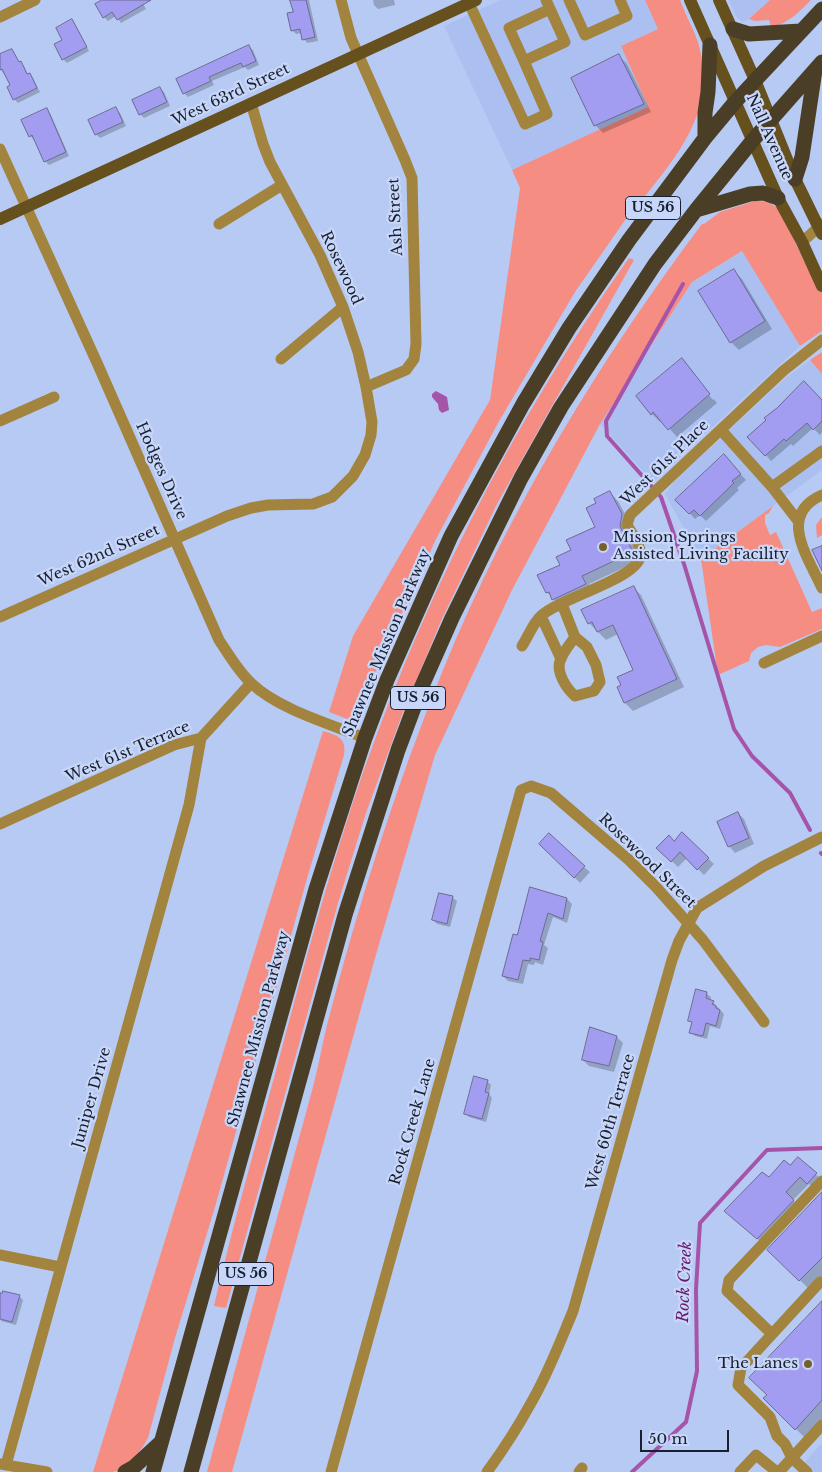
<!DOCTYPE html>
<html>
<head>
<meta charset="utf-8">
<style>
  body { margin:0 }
  #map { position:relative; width:822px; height:1472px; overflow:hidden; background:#b7caf3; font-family:"Libre Baskerville",serif }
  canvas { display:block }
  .scale { position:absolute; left:640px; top:1430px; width:89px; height:22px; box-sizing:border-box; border:2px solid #181f2e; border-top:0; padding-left:6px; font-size:15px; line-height:18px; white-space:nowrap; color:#181f2e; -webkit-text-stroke:4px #c8d7f9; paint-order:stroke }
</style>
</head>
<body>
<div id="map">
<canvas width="822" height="1472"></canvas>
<div class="scale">50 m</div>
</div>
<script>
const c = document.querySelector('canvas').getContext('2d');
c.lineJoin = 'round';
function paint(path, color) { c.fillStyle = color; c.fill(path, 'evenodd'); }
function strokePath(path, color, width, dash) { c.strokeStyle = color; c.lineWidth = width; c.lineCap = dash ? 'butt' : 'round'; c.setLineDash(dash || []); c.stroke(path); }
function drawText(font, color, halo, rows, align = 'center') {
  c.font = font + ' "Libre Baskerville",serif'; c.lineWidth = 4.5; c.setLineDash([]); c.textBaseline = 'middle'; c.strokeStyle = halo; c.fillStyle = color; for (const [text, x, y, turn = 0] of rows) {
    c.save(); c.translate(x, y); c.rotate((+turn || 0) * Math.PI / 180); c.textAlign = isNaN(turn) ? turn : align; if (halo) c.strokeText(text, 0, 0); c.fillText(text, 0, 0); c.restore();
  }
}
paint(new Path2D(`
  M500 0H645L658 29 621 46 648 107 512 170 444 26Z
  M729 0H770L749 19 742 22 736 16Z
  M743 251 800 346 653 482 600 424 692 282Z
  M810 360 822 374V470L701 559 665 494 678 477 788 376Z
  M822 1443V1472H796L817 1448Z`), '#abc0f1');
paint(new Path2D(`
  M645 0H680C685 14 693 28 698 42 719 115 674 158 633 212L630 213 575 292 498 423 436 539 371 682 360 710 351 718 347 719 329 712 353 636 490 400 520 188 512 170 648 107 621 46 658 29Z
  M770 0H811C799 12 788 24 771 27L769 20 755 21 749 19Z
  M755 201H760L770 203 780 210 805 263 822 292V331L800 346 742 251 692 282 600 424 512 590 435 755 377 951 232 1472H207C241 1347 276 1223 310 1098 317 1074 321 1050 327 1025 358 905 396 786 443 670 508 511 599 361 702 224H704L720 212Z
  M629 258 634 260 497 504 441 621 402 715 366 813 338 903 226 1308 214 1306C232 1228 254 1151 275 1074 299 984 323 894 352 805 417 610 510 426 629 258Z
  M822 352V374L810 360Z
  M773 506 769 513 765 515V523L770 535 776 532 812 612 822 608V629L780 647 766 645 758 647 751 653 749 661 718 675 701 559Z
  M822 517V535L817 538 816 525Z
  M323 731C337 735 347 738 344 755L308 875 215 1207 175 1338 148 1438C141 1451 129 1468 113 1472 107 1472 99 1472 93 1472Z`), '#f68d83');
paint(new Path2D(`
  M436 391 447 397 449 410 442 413 439 410 438 404 432 397V394Z`), '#a654a9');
paint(new Path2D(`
  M105 0H146L142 2 146 9 121 23 116 16 108 21 104 17Z
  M291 0H309L318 41 307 43 304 39 302 33 296 34 292 30 294 12Z
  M373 0H394L395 5 378 9 374 5Z
  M72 21 75 24 89 51 67 63 63 59V40Z
  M249 47 253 50 259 65 248 70 245 67 212 81 214 85 188 97 184 93 178 80Z
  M12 50 20 63 24 66 28 75 33 78 40 92 18 103 14 99 12 86 0 68V56Z
  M619 56 627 64 651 112 603 133 595 125Z
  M160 88 164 92 170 106 144 118 140 114Z
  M46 109 50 113 69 156 49 165 45 161 35 139 34 140 30 136Z
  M116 109 120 113 126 126 100 138 96 134Z
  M734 271 742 279 772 329 739 350 731 342Z
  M682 360 689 367H687L713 400 714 399 717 403 677 437 662 420 660 422 652 414Z
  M822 401V432L820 435 813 428 793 446 791 444 771 461 766 455 778 409Z
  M729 462 746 480 737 488 739 490 706 521 700 515 695 519 677 500Z
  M610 493 618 501 630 523 627 535 640 560 589 584 593 592 561 607 547 592 561 566 572 551 597 528Z
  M633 587 641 595 684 687 633 711 625 703 619 688 635 670 618 634 606 640 589 623Z
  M738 813 744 819 754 844 735 853 730 847 719 822Z
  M682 834 714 864 704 875 687 858 678 867 658 848 674 842Z
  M541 844 584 867 590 872 580 883Z
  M531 889 567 899 572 904 567 923 553 917 544 945 548 948 543 965 535 962 534 965 528 964 523 984 508 981 503 976 518 937Z
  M440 894 453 898 457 901 450 927 437 924 433 920Z
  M697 991 707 994 711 997 710 1001 713 1002 724 1014 720 1029 710 1026 707 1039 695 1036 691 1032 693 1024 689 1020Z
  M617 1037 623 1043 614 1072 589 1066 583 1060Z
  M487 1081 491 1085 489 1094 492 1098 486 1122 469 1117 465 1113Z
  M798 1159 822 1180 816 1191 809 1184 793 1200 801 1209 766 1246 734 1219 769 1179 790 1167Z
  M822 1200V1278L810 1290 769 1250Z
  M19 1296 23 1300 16 1325 1 1321 0 1306Z
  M822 1303V1421L806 1439 765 1398 768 1395Z`), '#0003');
strokePath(new Path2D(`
  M683 284 606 421 607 436 661 497 684 564 734 729 752 756 790 793 810 830
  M821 853 822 854
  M632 1472 686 1422 697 1371 696 1289 700 1223 767 1150 822 1148`), '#a654a9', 4);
const building = new Path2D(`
  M102 0H151L117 20 112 12 103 18 95 4Z
  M290 0H306L315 37 302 40 300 29 291 31 287 13 293 12Z
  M72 19 87 47 62 60 54 44 62 40 56 28Z
  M249 45 256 61 243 67 241 63 209 77 211 81 183 94 176 79Z
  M12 49 19 62 21 61 27 74 30 73 37 88 13 100 7 87 10 85 2 69 0 70V54Z
  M619 54 644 104 594 126 571 78Z
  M160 87 167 102 139 115 132 100Z
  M116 107 123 122 95 135 88 120Z
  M47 108 66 152 44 162 32 135 29 137 21 120Z
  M734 269 765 321 730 343 698 291Z
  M682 358 710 394 668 430 653 412 651 415 636 396Z
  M804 381 822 400V421L813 430 807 423 786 441 784 439 765 456 747 437 766 420 764 418 777 408Z
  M724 454 741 474 732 481 734 483 700 516 694 510 689 514 675 500Z
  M610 491 622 514 620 526 633 552 582 576 586 584 552 600 549 592 546 593 537 575 560 565 556 557 571 550 566 540 595 527 586 508 596 503 594 499Z
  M822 546V571L812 550Z
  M634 586 677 679 624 703 617 687 621 685 617 677 633 670 613 625 597 632 592 622 588 624 581 610Z
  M738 812 749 838 728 847 717 822Z
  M682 832 709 858 697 870 680 852 671 862 656 848 669 835 674 841Z
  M549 833 585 866 574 878 539 844Z
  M530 887 567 898 563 919 548 913 540 941 543 942 539 960 530 958V961L523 960 518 980 502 976 513 934 517 935Z
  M439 893 453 896 447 924 432 920Z
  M696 989 707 992 706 998 714 1001 712 1004 716 1006V1008L720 1010 716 1026 706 1023 703 1036 689 1033 692 1022 688 1021Z
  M590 1027 617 1036 609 1066 582 1060Z
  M474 1076 488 1080 485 1092 489 1093 482 1119 464 1114Z
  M798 1157 817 1173 807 1184 800 1177 786 1192 794 1200 757 1239 724 1211 762 1172 769 1177 784 1160 790 1165Z
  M822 1192V1258L799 1281 767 1250Z
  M3 1291 20 1295 12 1322 0 1319V1293H2Z
  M822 1301V1400L795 1430 763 1398 767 1395 749 1378Z`);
paint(building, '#a39df2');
strokePath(building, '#6c6a92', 1);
strokePath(new Path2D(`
  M341 0 351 38 405 160 412 178 416 344 414 359 406 370 366 387
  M546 0 565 42 524 61 509 28 550 9
  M569 0 585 35 627 16 620 0
  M469 3 525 124 547 114 524 61
  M0 17 35 0
  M0 149 98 365 219 640C229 655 238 671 251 683 278 709 330 724 365 738
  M219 224 282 185
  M802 242 822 224
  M281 359 343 307
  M0 421 54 397
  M721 430 772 487 822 451
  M772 487 798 521
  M822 495C777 515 808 557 822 588
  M562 604 575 637 587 647 596 665 600 682 594 691 575 696C567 689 556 673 560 661 563 652 570 644 575 637
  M541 616 561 659
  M0 617 227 516 251 508 268 505 313 504 332 497 353 476 365 455 371 435 372 422 366 387 358 352 343 307 320 255 270 162 263 144 251 103
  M522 646C528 637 533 623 541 616 558 599 636 579 640 557 642 546 633 535 627 525L630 515 783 371 822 340
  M764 663 822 636
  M0 824 174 745 201 738 251 683
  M0 1255 60 1267
  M772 1334 727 1291 729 1280 822 1181
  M0 1464 47 1472
  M6 1465 189 805 201 738
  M331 1472 521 790 531 786 551 793 629 860 656 887 703 940 764 1022
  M487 1472C503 1450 518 1427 531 1403 548 1374 560 1342 573 1311L672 960 679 941 697 908 764 866 822 837
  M579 1472 582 1468
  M740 1472 756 1455 777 1472
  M779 1472 822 1425
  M807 1472 792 1458 785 1444 777 1436 770 1417 738 1385 741 1368 820 1282`), '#a2843f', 11);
strokePath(new Path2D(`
  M690 0 778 198 802 242 822 286
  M719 0 755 80 795 179 822 234
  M0 219 476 0`), '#65501e', 12);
strokePath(new Path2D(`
  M733 29 749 34 801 31
  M705 138V113L708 92 710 45
  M795 179 802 157 815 70
  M696 210 750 194 763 193 778 198
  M125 1472 134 1467 160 1443
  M153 1472 316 889 365 738 387 680 451 536 523 404 569 328 629 240 705 138 735 102 822 9
  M191 1472 345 915 398 750 422 686 452 618 521 478 561 407 655 264 696 210 753 140 822 62`), '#4a3f26', 15);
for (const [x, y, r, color] of [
  [603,547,5,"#75602f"],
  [808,1364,5,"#75602f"]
]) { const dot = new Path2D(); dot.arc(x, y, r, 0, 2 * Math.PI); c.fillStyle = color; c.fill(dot); strokePath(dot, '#c8d7f9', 2); }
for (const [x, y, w] of [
  [653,208,55],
  [418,698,55],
  [246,1274,55]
]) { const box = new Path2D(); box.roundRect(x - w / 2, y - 11.5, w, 23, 4); c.fillStyle = '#c8d7f9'; c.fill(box); strokePath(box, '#181f2e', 1); }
drawText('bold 14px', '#181f2e', null, [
  ["US 56",653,208],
  ["US 56",418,698],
  ["US 56",246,1274]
]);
drawText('15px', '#181f2e', '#c8d7f9', [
  ["West 63rd Street",231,95,-25],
  ["Nall Avenue",769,137,66],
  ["Ash Street",396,217,-93],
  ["Rosewood",341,268,65],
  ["West 61st Place",665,463,-44],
  ["Hodges Drive",161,471,66],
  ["West 62nd Street",99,556,-24],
  ["Shawnee Mission Parkway",387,643,-67],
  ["West 61st Terrace",128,752,-23],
  ["Rosewood Street",647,861,44],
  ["Shawnee Mission Parkway",259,1029,-75],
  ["Juniper Drive",92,1098,-74],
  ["Rock Creek Lane",413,1122,-74],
  ["West 60th Terrace",611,1122,-74]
]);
drawText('15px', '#181f2e', '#c8d7f9', [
  ["Mission Springs",613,538],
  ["Assisted Living Facility",613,555],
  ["The Lanes",798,1364,"right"]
], 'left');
drawText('italic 16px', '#671a6a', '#c8d7f9', [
  ["Rock Creek",685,1282,-88]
]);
</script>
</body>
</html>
